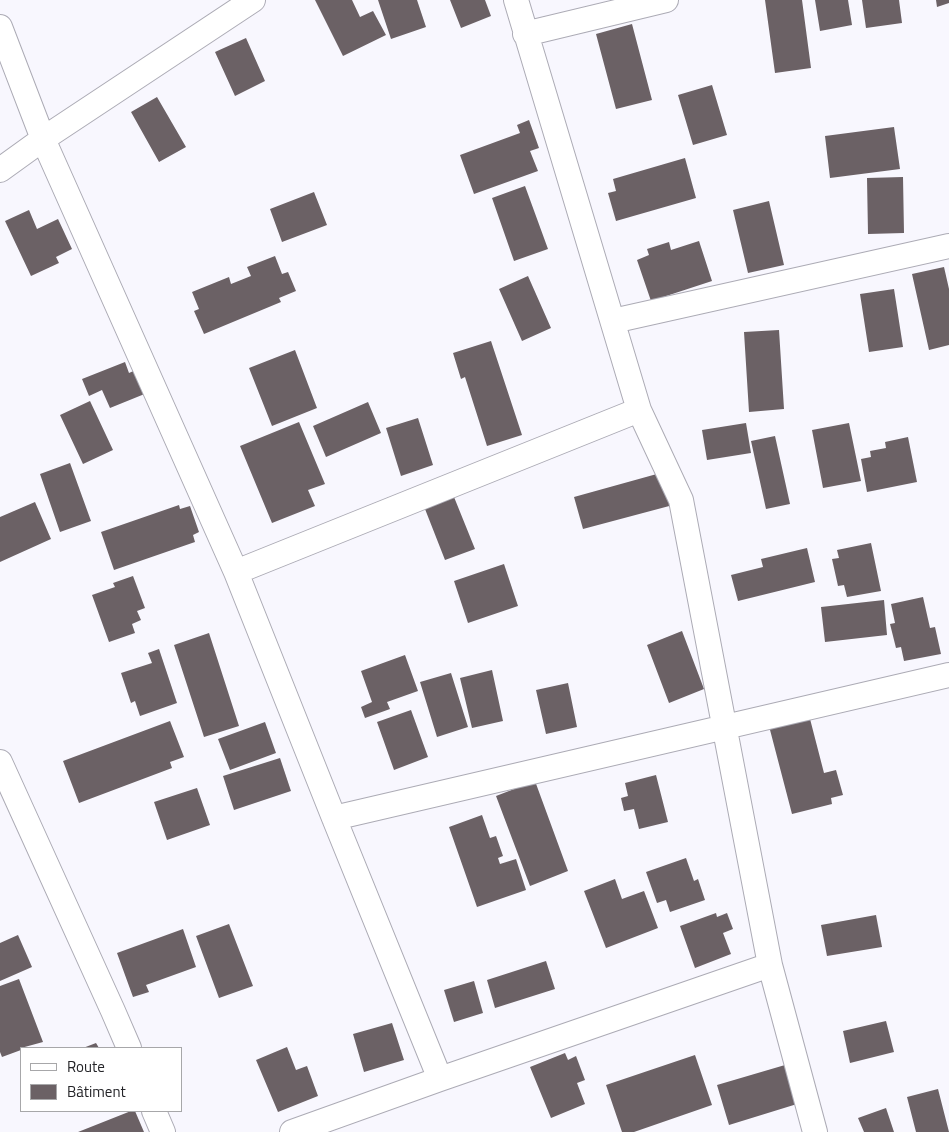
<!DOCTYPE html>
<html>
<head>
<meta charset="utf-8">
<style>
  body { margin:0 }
  #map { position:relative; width:949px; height:1132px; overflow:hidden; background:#f8f7fe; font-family:"Titillium Web",sans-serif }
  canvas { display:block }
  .legend { position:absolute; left:20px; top:1047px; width:162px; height:65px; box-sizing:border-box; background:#fff; border:1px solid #a7a7a9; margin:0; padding:6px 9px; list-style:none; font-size:15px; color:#242428 }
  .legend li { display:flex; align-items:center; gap:10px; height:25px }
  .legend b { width:25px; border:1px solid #a7a7a9 }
</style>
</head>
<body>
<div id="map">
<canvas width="949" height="1132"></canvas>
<ul class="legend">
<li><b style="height:6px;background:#fff"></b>Route</li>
<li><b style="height:14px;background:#6b6165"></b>Bâtiment</li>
</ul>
</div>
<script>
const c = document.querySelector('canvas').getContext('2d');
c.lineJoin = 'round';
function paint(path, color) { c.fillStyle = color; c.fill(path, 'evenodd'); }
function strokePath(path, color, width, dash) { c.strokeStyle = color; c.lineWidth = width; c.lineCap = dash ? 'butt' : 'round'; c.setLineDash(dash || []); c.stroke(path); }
paint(new Path2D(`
  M315 0H352L360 17 373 11 386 35 343 56Z
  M378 0H417L426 27 391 39Z
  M450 0H485L491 16 461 28Z
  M765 0H802L811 68 775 73Z
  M815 0H848L852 25 820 31Z
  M862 0H899L902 23 866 28Z
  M936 0H949V3L937 7Z
  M632 24 652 100 616 109 596 34Z
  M246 38 265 81 235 96 215 52Z
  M712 85 727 135 693 145 678 95Z
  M157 97 186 147 159 162 131 112Z
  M529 120 539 148 530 151 538 171 474 194 460 155 520 133 517 125Z
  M894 127 900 169 830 178 825 136Z
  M685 158 696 198 616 221 608 193 616 191 613 179Z
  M903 177 904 233 868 234 867 178Z
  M525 186 548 249 514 261 492 198Z
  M314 192 327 225 282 242 270 209Z
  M769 201 784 265 748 273 733 210Z
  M29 210 37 229 58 219 72 249 56 257 59 263 31 276 5 221Z
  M699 241 712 281 651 301 637 260 649 255 647 249 669 242 671 250Z
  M275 256 282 274 288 272 296 291 279 298 281 302 204 334 194 311 199 309 192 292 229 277 231 284 251 276 247 267Z
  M944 267 949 289V345L929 350 912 274Z
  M528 276 551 328 522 341 499 289Z
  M894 289 903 347 869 352 860 294Z
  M779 330 784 409 749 412 744 332Z
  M491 341 522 435 487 446 465 377 461 379 453 353Z
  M295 350 317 408 272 426 249 368Z
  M125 362 129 373 138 369 147 393 110 408 102 390 89 396 82 379Z
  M90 401 113 450 83 464 60 415Z
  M368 402 381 433 326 457 313 426Z
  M418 418 433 465 401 476 386 428Z
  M299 422 325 484 308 490 315 506 272 523 240 446Z
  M746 423 751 453 707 460 702 430Z
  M849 423 861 481 823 488 812 430Z
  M775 436 790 504 766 509 751 441Z
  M908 437 917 482 867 492 861 459 871 457 870 451 886 448 885 442Z
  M70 463 91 521 60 532 40 474Z
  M664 472 673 505 583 529 574 497Z
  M454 497 475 549 445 560 425 509Z
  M35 502 51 539 0 562V517Z
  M179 505 180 509 190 506 199 532 193 535 195 542 114 570 101 532Z
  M871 543 881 591 847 597 844 585 838 586 832 559 839 558 837 550Z
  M807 548 815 582 738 601 731 575 763 567 761 559Z
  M504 564 518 606 468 623 454 581Z
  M133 576 145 608 137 611 141 620 132 624 135 633 109 642 92 595 115 587 113 583Z
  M923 597 930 628 935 627 941 654 904 661 901 647 896 648 890 624 895 623 891 604Z
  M884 600 887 635 825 642 821 607Z
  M682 631 704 689 669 703 647 645Z
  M209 633 239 726 204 737 174 645Z
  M159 649 177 703 140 716 135 701 131 703 121 673 152 663 148 653Z
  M405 655 418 691 387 702 390 709 365 718 361 707 372 702 361 671Z
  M492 670 503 721 472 728 460 678Z
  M451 673 468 727 437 737 420 682Z
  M568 683 577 727 546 734 536 690Z
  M411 710 428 757 394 770 377 722Z
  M809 715 824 773 836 770 843 795 831 798 832 804 792 814 769 726Z
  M170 721 184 757 170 762 172 768 79 803 63 761Z
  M265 722 276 753 230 770 218 739Z
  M280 758 291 791 234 810 223 776Z
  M656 775 668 822 639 829 634 809 624 811 621 798 628 796 625 783Z
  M535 781 568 871 530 886 496 796Z
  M197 788 210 825 167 840 154 802Z
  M482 815 490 838 496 836 503 856 498 858 500 864 516 859 526 890 477 907 449 827Z
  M686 858 694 881 698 879 705 900 670 912 666 900 657 903 646 872Z
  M615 879 622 899 644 891 658 928 606 948 584 891Z
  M716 913 717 917 727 913 733 929 723 933 731 954 695 968 680 926Z
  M876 915 882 947 827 956 821 925Z
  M229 924 253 986 219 998 196 936Z
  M183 929 196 967 146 985 149 992 133 997 117 953Z
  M18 935 32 967 0 981V943Z
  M546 961 555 989 495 1008 487 980Z
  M19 979 43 1042 21 1048V1050L2 1057 0 1052V986Z
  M474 981 483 1013 454 1022 444 990Z
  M886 1021 894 1052 850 1063 843 1031Z
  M392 1023 404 1060 364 1072 353 1034Z
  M96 1043 99 1048H83Z
  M287 1047 296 1070 307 1066 318 1096 278 1112 256 1060Z
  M565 1053 568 1060 576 1056 585 1080 577 1083 585 1104 551 1118 530 1067Z
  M695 1055 712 1105 634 1132H622L606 1085Z
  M785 1065 797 1104 729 1125 717 1085Z
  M938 1089 949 1132H916L907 1097Z
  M886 1108 894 1132H864L858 1118Z
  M131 1111H135L144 1132H78Z`), '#6b6165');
const street = new Path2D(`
  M516 0 639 410 681 500 770 965 815 1132
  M0 27 43 139 236 572 334 818 440 1079
  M525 34 666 0
  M0 170 43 139 253 0
  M613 321 949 246
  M236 572 639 410
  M0 762 113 1011 129 1048
  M334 818 949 675
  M154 1111 163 1132
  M292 1132 440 1079 770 965`);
strokePath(street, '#acabb5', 26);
strokePath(street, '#fff', 24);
</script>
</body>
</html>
